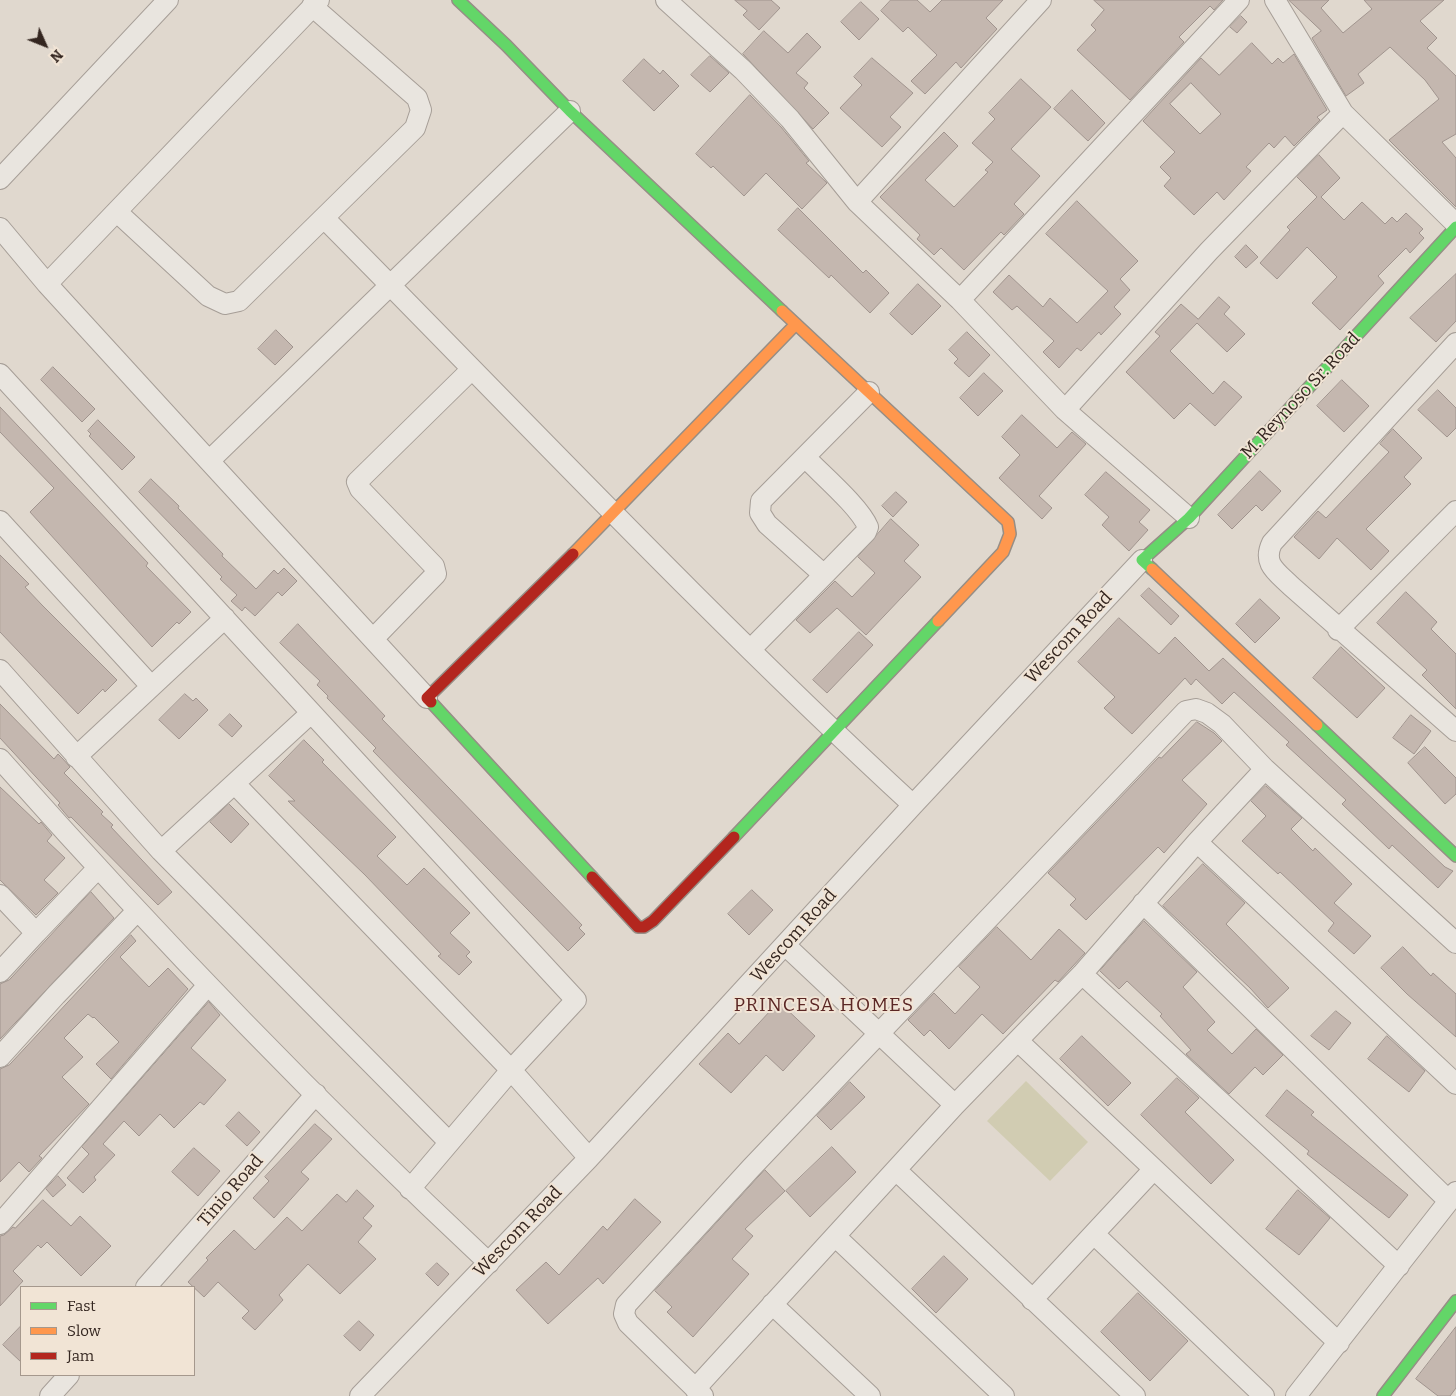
<!DOCTYPE html>
<html>
<head>
<meta charset="utf-8">
<style>
  body { margin:0 }
  #map { position:relative; width:1456px; height:1396px; overflow:hidden; background:#e0d8ce; font-family:Bitter,serif }
  canvas { display:block }
  .legend { position:absolute; left:20px; top:1286px; width:175px; height:90px; box-sizing:border-box; background:#f1e4d5; border:1px solid #a5988d; margin:0; padding:6px 9px; list-style:none; font-size:15px; color:#342620 }
  .legend li { display:flex; align-items:center; gap:10px; height:25px }
  .legend b { width:25px; border:1px solid #a5988d }
  .north { position:absolute; left:20px; top:20px; width:50px; height:50px; -webkit-text-stroke:4px #f1e4d5; paint-order:stroke; rotate:134deg; font-size:14px; font-weight:700; line-height:20px; text-align:center; color:#342620 }
  .north::after { content:''; display:block; margin:auto; width:18px; height:22px; background:#342620; clip-path:polygon(50% 0,100% 100%,50% 72%,0 100%) }
</style>
</head>
<body>
<div id="map">
<canvas width="1456" height="1396"></canvas>
<ul class="legend">
<li><b style="height:6px;background:#63d668"></b>Fast</li>
<li><b style="height:6px;background:#ff974d"></b>Slow</li>
<li><b style="height:6px;background:#b3261e"></b>Jam</li>
</ul>
<div class="north">N</div>
</div>
<script>
const c = document.querySelector('canvas').getContext('2d');
c.lineJoin = 'round';
function paint(path, color) { c.fillStyle = color; c.fill(path, 'evenodd'); }
function strokePath(path, color, width, dash) { c.strokeStyle = color; c.lineWidth = width; c.lineCap = dash ? 'butt' : 'round'; c.setLineDash(dash || []); c.stroke(path); }
function drawText(font, color, halo, rows, align = 'center') {
  c.font = font + ' Bitter,serif'; c.lineWidth = 4; c.setLineDash([]); c.textBaseline = 'middle'; c.strokeStyle = halo; c.fillStyle = color; for (const [text, x, y, turn = 0] of rows) {
    c.save(); c.translate(x, y); c.rotate((+turn || 0) * Math.PI / 180); c.textAlign = isNaN(turn) ? turn : align; if (halo) c.strokeText(text, 0, 0); c.fillText(text, 0, 0); c.restore();
  }
}
paint(new Path2D(`
  M1026 1081 1088 1142 1050 1181 987 1121Z`), '#d1ccb2');
const building = new Path2D(`
  M735 0H771L780 8 759 30 743 15 747 11Z
  M891 0H917L930 12 942 0H1003L986 18 997 29 961 68 956 62 925 94 911 81 937 55 908 27 903 32 881 11Z
  M1094 0H1223L1214 10 1210 6 1179 37 1184 42 1130 100 1077 50 1096 30 1091 25 1104 10Z
  M1289 0H1329L1321 8 1343 33 1372 9 1364 0H1444L1420 21 1437 38 1427 48 1456 76V134L1442 142 1456 158V207L1389 140 1439 99 1425 80 1390 47 1358 74 1364 83 1346 96 1312 38 1321 31Z
  M861 2 879 19 859 40 841 22Z
  M1241 16 1247 22 1237 33 1230 27Z
  M764 31 788 53 807 33 821 47 796 73 808 83 804 88 829 113 813 129 743 54Z
  M1252 43 1272 64 1278 58 1283 63 1294 54 1327 110 1317 117 1320 120 1294 146 1285 136 1274 148 1269 143 1246 167 1251 171 1224 200 1217 192 1194 215 1164 186 1171 178 1160 167 1175 152 1143 121 1201 58 1219 75ZM1191 83 1221 114 1200 134 1170 104Z
  M710 56 729 73 710 92 691 75Z
  M872 58 913 93 890 117 901 127 882 147 840 108 862 85 854 77Z
  M644 59 660 74 663 70 679 86 654 111 623 81Z
  M1021 79 1051 107 1011 149 1040 176 1014 204 1024 214 1004 235 1001 232 964 270 941 248 934 255 917 239 920 235 880 197 944 132 958 146 925 180 954 207 988 172 985 170 993 162 972 143 995 119 989 113Z
  M1072 90 1105 123 1088 141 1054 109Z
  M750 95 781 127 809 161 806 163 827 183 802 209 766 173 744 196 713 166 711 168 696 154Z
  M1319 155 1340 178 1321 197 1344 220 1362 202 1385 224 1392 217 1397 222 1406 213 1423 229 1419 233 1424 238 1410 253 1406 248 1378 276 1384 283 1340 330 1312 303 1337 277 1307 247 1277 279 1260 263 1290 230 1287 227 1317 197 1297 177Z
  M1077 201 1138 261 1120 279 1130 290 1114 307 1121 314 1101 335 1099 332 1081 351 1077 348 1059 368 1043 352 1054 341 1017 306 1012 310 993 292 1009 275 1043 307 1050 298 1077 323 1108 291 1046 234Z
  M798 208 863 273 866 270 889 293 870 313 831 275 829 278 778 230Z
  M1246 245 1258 257 1246 268 1235 257Z
  M1456 274V321L1436 342 1410 318Z
  M918 284 941 306 912 335 890 314Z
  M1219 297 1230 307 1224 314 1245 334 1227 352 1197 323 1170 351 1213 394 1224 381 1242 397 1215 426 1190 403 1174 419 1126 372 1160 336 1155 332 1181 304 1198 319Z
  M276 330 293 347 275 365 258 349Z
  M967 332 990 355 969 377 954 363 958 359 949 350Z
  M53 367 95 409 82 422 41 380Z
  M984 373 1003 391 978 416 960 398Z
  M1342 380 1369 406 1344 432 1317 406Z
  M1438 390 1456 408V428L1447 437 1418 410Z
  M0 407 148 563 146 566 191 612 179 624 177 622 152 647 30 512 54 488 0 432Z
  M1022 415 1057 448 1072 432 1086 444 1039 496 1052 508 1042 519 999 478 1020 455 1002 437Z
  M98 420 135 457 122 470 89 436 91 434 88 431Z
  M1393 429 1422 458 1404 477 1411 484 1366 529 1389 551 1371 570 1337 538 1319 559 1294 537 1318 511 1326 518 1389 452 1380 444Z
  M1260 471 1281 491 1262 511 1256 505 1232 529 1218 515Z
  M1106 472 1150 510 1139 522 1148 530 1129 551 1102 525 1109 517 1085 495Z
  M151 479 179 506 178 508 223 554 222 556 256 589 274 570 278 574 284 568 297 581 282 596 278 592 255 616 245 607 242 611 231 601 237 595 220 579 222 577 139 492Z
  M896 492 907 502 893 517 882 506Z
  M891 519 919 545 904 561 921 577 866 635 837 608 810 633 796 620 835 581 852 597 875 573 858 557Z
  M0 555 29 584 25 587 42 605 117 680 105 692 103 689 78 714 0 632Z
  M1149 588 1179 616 1171 625 1141 596Z
  M1406 592 1437 622 1431 629 1456 654V709L1422 675 1427 670 1377 623Z
  M1260 599 1280 618 1255 643 1236 624Z
  M1119 618 1159 654 1175 637 1209 671 1223 658 1445 867 1453 871 1438 888 1392 845 1389 849 1342 804 1346 800 1286 745 1289 742 1234 692 1222 704 1196 679 1191 685 1185 678 1132 734 1104 708 1115 697 1078 662Z
  M298 624 385 716 382 719 582 925 579 928 585 934 568 951 373 751 376 748 327 698 328 696 317 685 320 681 280 643Z
  M859 632 873 645 827 693 813 680Z
  M1341 647 1385 688 1357 718 1313 678Z
  M185 694 193 701 196 698 208 710 179 739 159 720Z
  M0 704 54 759 58 754 63 759 70 767 64 773 103 812 101 814 113 825 111 827 172 892 158 905 71 817 69 818 58 805 60 803 0 738Z
  M230 714 242 726 232 737 219 725Z
  M1411 715 1431 731 1414 754 1393 738Z
  M1197 722 1214 733 1222 741 1182 780 1207 804 1164 853 1158 847 1086 920 1070 905 1076 899 1048 873 1159 757 1161 758Z
  M304 740 324 760 322 762 396 837 377 856 407 885 424 868 470 913 450 933 470 952 466 956 472 962 459 975 438 956 441 954 365 875 288 801H295L269 776Z
  M1425 747 1456 778V794L1445 804 1408 763Z
  M1266 786 1302 818 1291 829 1313 851 1315 848 1352 884 1334 903 1371 936 1354 954 1328 931 1334 923 1280 872 1278 874 1242 841 1266 816 1251 801Z
  M0 787 39 824 41 822 52 835 47 841 65 858 44 880 58 893 36 915 0 880Z
  M229 804 249 824 231 843 210 822Z
  M1203 864 1245 903 1226 924 1289 988 1268 1008 1250 988 1163 906Z
  M752 890 773 910 749 935 728 914Z
  M91 892 114 918 0 1039V984L9 980Z
  M1144 921 1197 972 1183 987 1215 1022 1207 1030 1232 1054 1256 1029 1283 1055 1263 1075 1255 1067 1229 1094 1186 1054 1191 1050 1160 1016 1162 1014 1127 981 1119 989 1100 971Z
  M997 927 1031 960 1059 929 1085 953 1058 982 1055 980 1003 1034 982 1014 949 1049 930 1030 924 1036 908 1020 934 993 955 1014 980 987 959 967Z
  M131 935 136 941 120 957 149 987 168 968 188 989 111 1079 96 1064 119 1042 94 1017 93 1018 88 1014 64 1038 83 1057 62 1077 89 1104 39 1156 42 1158 29 1172 19 1162 0 1182V1069L9 1065Z
  M1403 947 1431 976 1433 973 1456 994V1037L1407 994 1381 968Z
  M209 1002 220 1015 191 1048 226 1080 204 1105 200 1102 174 1128 160 1114 139 1136 124 1121 103 1144 115 1155 94 1177 96 1180 83 1193 67 1178 89 1154 82 1147Z
  M779 1002 815 1036 783 1071 766 1055 731 1093 699 1064 728 1033 739 1044Z
  M1336 1011 1351 1023 1329 1050 1311 1036Z
  M1082 1036 1131 1083 1108 1106 1060 1059Z
  M1387 1036 1425 1071 1409 1092 1368 1059Z
  M1177 1078 1199 1098 1185 1112 1234 1160 1211 1184 1141 1115Z
  M850 1082 865 1097 831 1130 817 1116Z
  M1287 1090 1314 1112 1311 1115 1408 1195 1389 1218 1307 1154 1309 1151 1266 1116Z
  M239 1112 260 1132 247 1146 226 1126Z
  M315 1124 332 1139 301 1172 309 1179 274 1218 253 1198 269 1181 265 1177Z
  M832 1147 856 1172 810 1217 786 1191Z
  M194 1148 220 1171 198 1196 172 1172Z
  M765 1170 785 1191 745 1229 753 1236 732 1259 749 1274 693 1337 667 1312 672 1307 655 1291Z
  M58 1176 66 1185 53 1197 46 1189Z
  M357 1190 374 1206 363 1218 372 1226 358 1242 376 1259 340 1294 308 1264 279 1295 283 1300 255 1330 242 1318 249 1311 218 1282 204 1297 188 1282 208 1260 206 1258 234 1230 255 1250 287 1217 302 1231 337 1194 346 1202Z
  M1298 1190 1330 1218 1299 1255 1266 1229Z
  M635 1199 661 1222 603 1284 598 1278 548 1324 516 1290 546 1262 559 1275 603 1226 607 1230Z
  M43 1200 71 1226 80 1216 111 1246 81 1276 47 1242 41 1248 38 1245 13 1271 23 1281 0 1306V1236L4 1235 13 1227 15 1228Z
  M944 1256 968 1279 936 1313 912 1289Z
  M437 1263 449 1274 438 1286 426 1274Z
  M1138 1293 1188 1341 1150 1381 1101 1332Z
  M359 1321 374 1335 360 1351 344 1336Z
  M21 1326V1362L3 1345Z
  M1456 1327V1388L1450 1396H1438L1416 1379Z`);
paint(building, '#c4b7af');
strokePath(building, '#a0948e', 1);
const street = new Path2D(`
  M666 0 743 70 790 119 857 202 960 300 1065 410 1189 518
  M1275 0 1343 113 1456 224
  M0 179 168 0
  M857 202 1041 0
  M117 212 208 296 225 304 239 301 415 128 421 110 417 98 312 6
  M324 218C519 415 709 617 913 805
  M0 228 47 284
  M960 300 1239 0
  M1456 343 1272 543C1262 564 1277 572 1291 586L1456 731
  M0 374C192 582 383 792 576 1000L511 1070 410 1189
  M1065 410 1209 251 1343 113
  M805 457C821 474 860 507 868 527L866 532 824 575
  M209 461 47 284 319 0
  M0 521 151 686
  M1338 630 1456 511
  M373 639 436 574 434 566 360 489 357 482 472 369
  M751 649 824 575 767 524 760 513 761 501 869 392
  M0 670 161 851 449 1142
  M427 698 209 461 570 111
  M76 757 225 618
  M0 759C155 934 318 1103 489 1263
  M235 784 511 1070 589 1158
  M1197 842 1456 1084
  M161 851 310 714
  M0 895 36 933 97 869
  M1143 903 1449 1201
  M785 945 955 1105
  M0 972 36 933
  M1082 974 1399 1266
  M1018 1041 1339 1343
  M0 1057 56 995 137 911
  M897 1171 1135 1396
  M0 1224 208 985
  M1094 1234 1264 1396
  M836 1237 1004 1396
  M146 1287 316 1094
  M1032 1300 1154 1169
  M772 1304 870 1396
  M695 1389 955 1105 1082 974 1197 842 1265 769
  M50 1396 69 1375
  M360 1396 589 1158 913 805 1142 560
  M703 1396 628 1323 624 1314 626 1305 751 1168 1186 711 1196 709 1207 713 1222 724 1265 769 1456 943
  M1296 1396 1456 1192`);
const fast = new Path2D(`
  M458 0 506 45 570 111 782 311
  M1152 569 1142 560 1189 518 1456 227
  M431 702 592 877
  M1317 725 1456 856
  M734 837 938 621
  M1383 1396 1456 1301`);
const slow = new Path2D(`
  M782 311 1008 522 1010 534 1003 552 938 621
  M573 554 796 324
  M1152 569 1317 725`);
const jam = new Path2D(`
  M431 702 427 698 573 554
  M592 877 638 927H644L653 921 734 837`);
strokePath(street, '#a69e97', 22);
strokePath(fast, '#968e86', 14);
strokePath(slow, '#968e86', 14);
strokePath(jam, '#968e86', 14);
strokePath(street, '#e9e5df', 20);
strokePath(fast, '#63d668', 11);
strokePath(slow, '#ff974d', 11);
strokePath(jam, '#b3261e', 11);
drawText('18px', '#342620', '#f1e4d5', [
  ["M. Reynoso Sr. Road",1301,396,-47],
  ["Wescom Road",1069,638,-47],
  ["Wescom Road",794,936,-48],
  ["Tinio Road",231,1191,-49],
  ["Wescom Road",518,1232,-46]
]);
c.letterSpacing = '1px';
drawText('19px', '#5b2725', '#f1e4d5', [
  ["PRINCESA HOMES",824,1006]
]);
c.letterSpacing = '0px';
</script>
</body>
</html>
